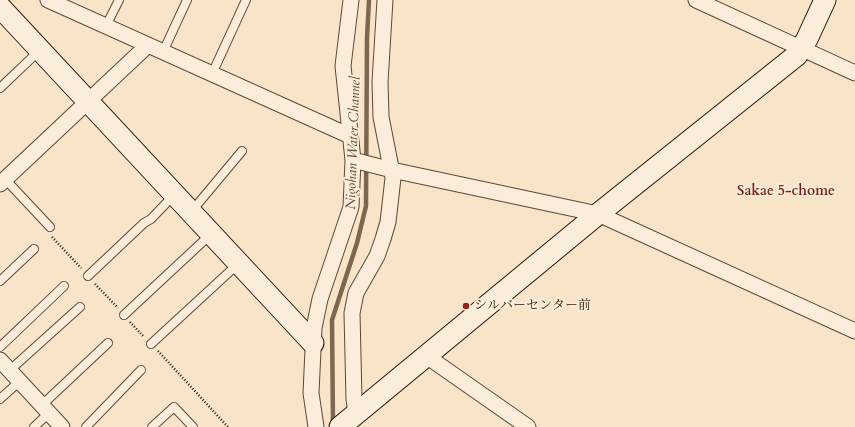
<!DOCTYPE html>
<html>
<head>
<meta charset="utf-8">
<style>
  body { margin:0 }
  canvas { display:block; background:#f8e4c9 }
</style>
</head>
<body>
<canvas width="855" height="427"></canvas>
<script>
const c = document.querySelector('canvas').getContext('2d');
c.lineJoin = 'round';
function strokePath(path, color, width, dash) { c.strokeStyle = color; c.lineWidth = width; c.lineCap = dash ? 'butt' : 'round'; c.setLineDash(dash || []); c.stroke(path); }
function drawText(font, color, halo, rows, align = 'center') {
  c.font = font + ' Cardo,"Noto Serif JP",serif'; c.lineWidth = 3.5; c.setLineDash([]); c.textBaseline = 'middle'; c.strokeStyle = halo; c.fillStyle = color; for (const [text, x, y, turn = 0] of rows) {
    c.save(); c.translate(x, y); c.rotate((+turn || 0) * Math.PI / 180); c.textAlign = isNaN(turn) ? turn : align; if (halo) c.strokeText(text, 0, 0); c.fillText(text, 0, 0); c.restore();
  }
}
strokePath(new Path2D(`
  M333 425 332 320 357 243 366 206 367 38 369 0`), '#7e6651', 4.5);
const lane = new Path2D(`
  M106 26 119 0
  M163 52 187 0
  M212 74 246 0
  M0 88 40 50
  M5 179 50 227
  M191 212 242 151
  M88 276 144 223 151 219 174 195
  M0 281 34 249
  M124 315 211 234
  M151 344 239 263
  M0 347 64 286
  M10 370 80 307
  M0 399 20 381
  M42 405 108 343
  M34 427 49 413
  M86 427 141 370
  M152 427 174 407 193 427`);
const street = new Path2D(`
  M48 0 350 136
  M696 0 855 73
  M353 160 392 170 598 214 855 331
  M0 184 148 45
  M425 355 528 427
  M0 360 62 427
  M356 414 354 399 352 313 356 293 377 256 383 239 388 222 393 178 381 117 380 82 385 0
  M316 427 311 393 314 328 320 299 351 207 353 160 343 66 351 0`);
const secondary = new Path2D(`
  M0 7 313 343
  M340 427 598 214 797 55 807 39 825 0`);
strokePath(lane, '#604734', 10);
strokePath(street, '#604734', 17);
strokePath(secondary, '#2e1302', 23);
strokePath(new Path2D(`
  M52 237 81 268
  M95 284 118 308
  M130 322 143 336
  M158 351 228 427`), '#2e1302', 2.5, [1, 2]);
strokePath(lane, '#faeddc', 8);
strokePath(street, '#faeddc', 15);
strokePath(secondary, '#faeddc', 21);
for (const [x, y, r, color] of [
  [466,306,4,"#8f2418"]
]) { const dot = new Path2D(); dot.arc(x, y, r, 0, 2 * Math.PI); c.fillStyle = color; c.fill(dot); strokePath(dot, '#faeddc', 1.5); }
drawText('13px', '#2e1302', '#faeddc', [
  ["シルバーセンター前",474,306]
], 'left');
drawText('italic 14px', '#634a36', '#faeddc', [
  ["Nigohan Water Channel",354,143,-88]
]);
drawText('bold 14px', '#7a1f14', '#faeddc', [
  ["Sakae 5-chome",786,192]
]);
</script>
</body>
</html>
